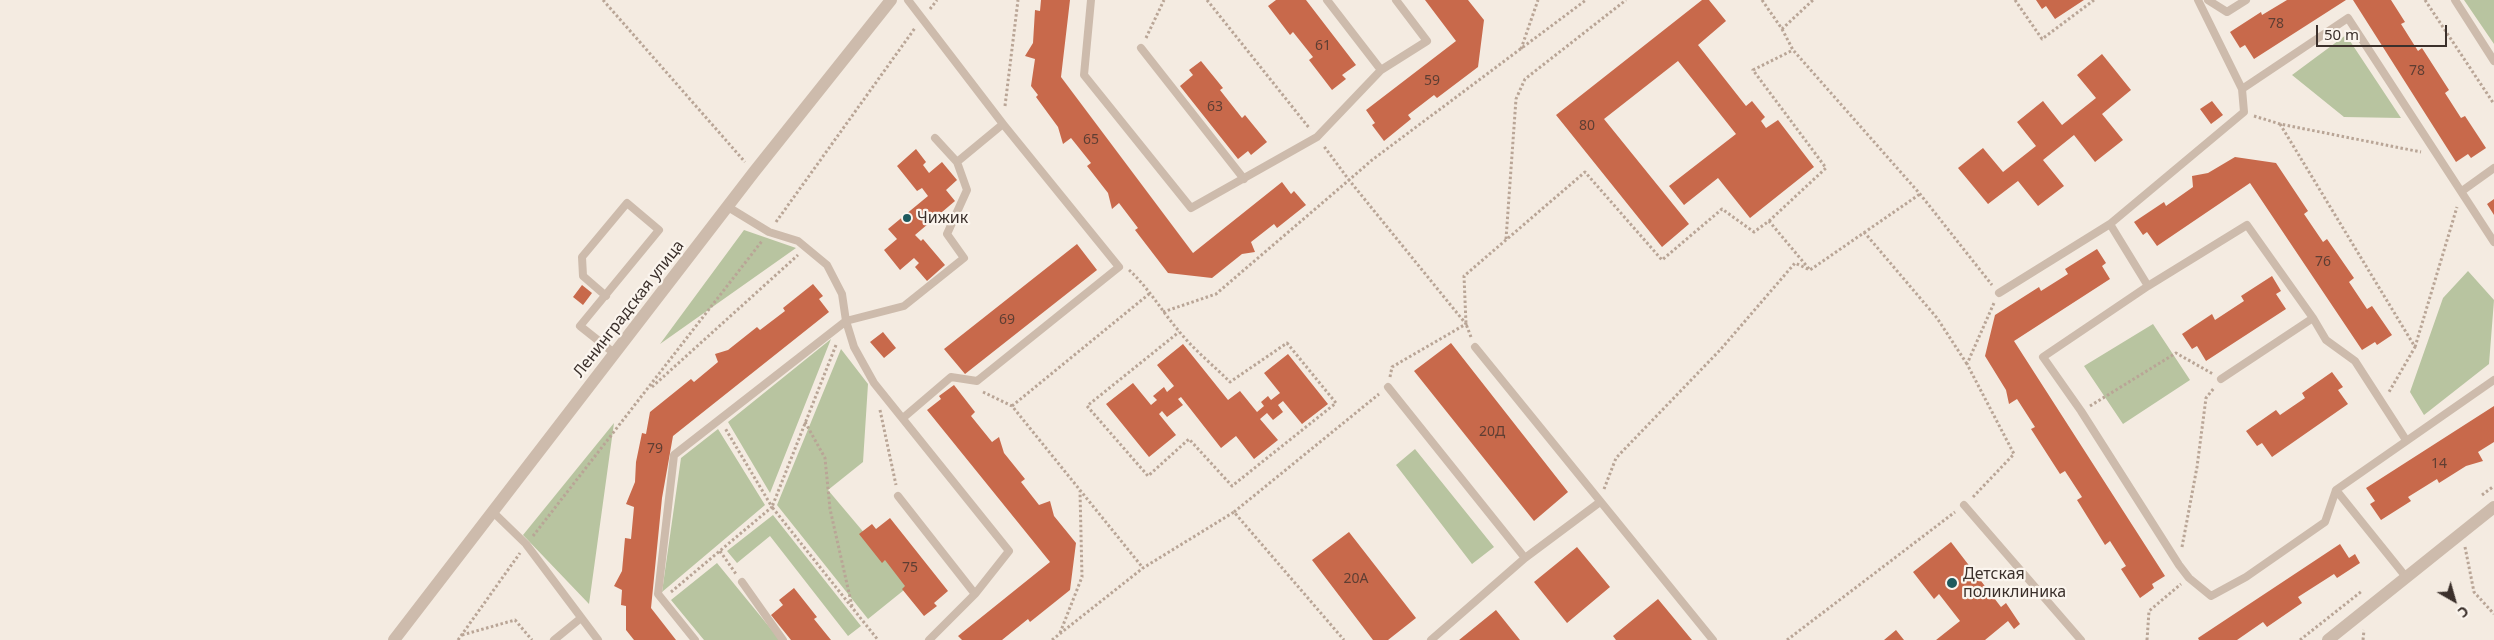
<!DOCTYPE html>
<html>
<head>
<meta charset="utf-8">
<style>
  body { margin:0 }
  #map { position:relative; width:2494px; height:640px; overflow:hidden; background:#f4ebe1; font-family:"Noto Sans",sans-serif }
  canvas { display:block }
  .north { position:absolute; left:2429px; top:575px; width:50px; height:50px; -webkit-text-stroke:4px #fbf5ee; paint-order:stroke; rotate:142deg; font-size:14px; font-weight:700; line-height:20px; text-align:center; color:#3b302b }
  .north::after { content:''; display:block; margin:auto; width:18px; height:22px; background:#3b302b; clip-path:polygon(50% 0,100% 100%,50% 72%,0 100%) }
  .scale { position:absolute; left:2316px; top:25px; width:131px; height:22px; box-sizing:border-box; border:2px solid #3b302b; border-top:0; padding-left:6px; font-size:15px; line-height:18px; white-space:nowrap; color:#3b302b; -webkit-text-stroke:4px #fbf5ee; paint-order:stroke }
</style>
</head>
<body>
<div id="map">
<canvas width="2494" height="640"></canvas>
<div class="north">С</div>
<div class="scale">50 m</div>
</div>
<script>
const c = document.querySelector('canvas').getContext('2d');
c.lineJoin = 'round';
function paint(path, color) { c.fillStyle = color; c.fill(path, 'evenodd'); }
function strokePath(path, color, width, dash) { c.strokeStyle = color; c.lineWidth = width; c.lineCap = dash ? 'butt' : 'round'; c.setLineDash(dash || []); c.stroke(path); }
function drawText(font, color, halo, rows, align = 'center') {
  c.font = font + ' "Noto Sans",sans-serif'; c.lineWidth = 4.5; c.setLineDash([]); c.textBaseline = 'middle'; c.strokeStyle = halo; c.fillStyle = color; for (const [text, x, y, turn = 0] of rows) {
    c.save(); c.translate(x, y); c.rotate((+turn || 0) * Math.PI / 180); c.textAlign = isNaN(turn) ? turn : align; if (halo) c.strokeText(text, 0, 0); c.fillText(text, 0, 0); c.restore();
  }
}
paint(new Path2D(`
  M2464 0H2494V44Z
  M2346 35 2401 118 2344 117 2292 75Z
  M744 230 796 248 660 344Z
  M2468 271 2494 300 2489 364 2424 415 2410 392 2443 298Z
  M2153 324 2190 380 2123 424 2084 366Z
  M831 339 770 493 728 422Z
  M841 349 868 384 863 462 828 490 909 586 868 619 777 505Z
  M614 423 589 604 523 535Z
  M718 429 765 505 662 592 681 458Z
  M1415 449 1494 547 1472 564 1396 465Z
  M773 515 861 626 848 636 770 536 737 563 727 551Z
  M717 563 780 640H704L671 600Z`), '#b8c4a0');
paint(new Path2D(`
  M1041 0H1070L1061 77 1193 253 1282 182 1291 194 1294 191 1306 205 1277 228 1274 224 1251 242 1255 252 1242 254 1212 278 1168 273 1135 230 1138 228 1119 203 1112 209 1108 193 1087 166 1091 163 1071 138 1063 144 1058 127 1036 97 1038 95 1031 86 1035 59 1025 56 1033 43 1035 10 1040 11Z
  M1276 0H1306L1356 65 1342 75 1346 79 1332 90 1309 60 1313 57 1293 32 1290 35 1268 6Z
  M1425 0H1468L1484 20 1478 67 1437 98 1434 95 1408 115 1411 119 1384 141 1372 125 1375 123 1366 110 1456 41Z
  M1702 0H1709L1726 21 1698 45 1746 106 1752 101 1765 117 1761 121 1766 128 1778 120 1814 167 1750 218 1718 178 1684 205 1669 186 1736 134 1678 61 1604 119 1689 224 1662 247 1556 115Z
  M2036 0H2084L2055 19 2046 6 2042 9Z
  M2287 0H2346L2254 59 2245 45 2240 48 2230 32 2261 12 2262 15Z
  M2353 0H2391L2405 22 2401 24 2418 51 2422 48 2449 90 2445 93 2461 118 2465 116 2486 148 2471 158 2468 154 2456 162Z
  M2102 54 2131 90 2102 114 2123 140 2095 162 2074 135 2043 160 2064 186 2038 206 2018 181 1988 204 1958 168 1983 148 2003 172 2036 146 2017 122 2043 101 2062 125 2096 98 2077 75Z
  M1201 61 1223 88 1220 90 1242 118 1245 115 1267 142 1251 155 1248 151 1238 159 1180 86 1193 75 1189 70Z
  M2212 101 2223 115 2211 124 2200 109Z
  M916 149 926 162 923 165 929 173 942 162 957 180 946 190 955 201 915 235 921 241 923 239 945 265 927 281 915 267 919 263 914 258 900 270 884 250 897 239 888 229 928 196 922 188 917 191 897 166Z
  M2235 157 2276 163 2308 211 2304 214 2323 242 2327 239 2354 278 2349 282 2367 309 2372 306 2392 335 2377 345 2375 342 2362 350 2250 183 2157 246 2147 232 2143 235 2134 222 2164 202 2166 206 2193 187 2192 176 2208 173Z
  M2494 199V215L2487 204Z
  M1077 244 1097 270 965 374 944 349Z
  M2097 249 2106 263 2102 266 2110 279 2014 341 2165 576 2152 584 2154 588 2140 598 2121 569 2126 566 2110 541 2105 545 2077 500 2082 497 2065 471 2060 474 2031 429 2035 427 2017 399 2009 404 2006 390 1985 356 1995 315 2039 287 2041 291 2068 274 2065 269Z
  M2272 276 2281 291 2276 294 2286 309 2206 361 2197 346 2192 349 2182 334 2212 314 2215 320 2244 301 2241 296Z
  M813 284 823 296 819 299 829 312 673 436 662 498 651 608 676 640H634L626 630V606L621 605 622 590 614 586 622 571 625 538 631 539 634 507 626 504 635 482 636 462 642 433 646 434 650 412 691 379 694 382 718 362 715 354 728 350 757 327 760 330 785 311 783 308Z
  M582 285 592 293 583 305 573 297Z
  M883 332 896 348 884 358 870 342Z
  M1451 343 1568 492 1534 521 1414 371Z
  M1183 344 1228 400 1240 391 1257 412 1264 406 1261 402 1268 396 1271 400 1280 393 1264 373 1288 354 1328 404 1302 424 1283 401 1278 405 1283 412 1273 420 1267 413 1260 419 1278 440 1254 459 1236 436 1221 448 1181 397 1178 399 1183 405 1167 417 1162 411 1159 414 1176 435 1149 457 1106 404 1133 383 1151 405 1157 400 1153 396 1164 387 1167 392 1174 386 1157 365Z
  M2332 372 2343 387 2338 390 2348 404 2272 457 2262 443 2257 446 2246 431 2276 410 2280 415 2305 398 2302 393Z
  M954 385 975 412 971 416 992 442 999 437 1004 453 1025 479 1021 482 1039 505 1050 501 1054 516 1076 543 1070 590 1030 622 1028 619 1002 640H962L958 636 1050 562 927 410 941 399 939 396Z
  M2494 406V442L2478 452 2483 461 2466 466 2439 483 2437 479 2408 497 2411 501 2381 520 2370 504 2375 501 2366 488Z
  M890 518 948 591 934 603 937 606 924 616 902 589 905 586 885 560 882 563 859 534 872 524 876 529Z
  M1349 532 1416 618 1388 640H1373L1312 560Z
  M1951 542 2001 607 2006 603 2020 624 2014 629 2008 621 1985 640H1936L1960 621 1939 594 1934 599 1913 572Z
  M2340 544 2349 558 2355 554 2360 563 2337 578 2334 574 2298 597 2302 603 2267 627 2263 622 2237 640H2199L2198 638Z
  M1577 547 1610 587 1567 623 1534 582Z
  M794 588 817 617 814 619 831 640H791L771 615 783 605 779 600Z
  M1658 599 1692 640H1616L1613 636Z
  M1496 610 1520 640H1459Z
  M1896 630 1904 640H1884Z`), '#c8694b');
strokePath(new Path2D(`
  M603 0 745 162
  M1207 0 1310 129
  M1762 0 1782 29 1813 0
  M2015 0 2042 39 2094 0
  M2425 0 2494 104
  M930 9 937 0
  M1782 29 1793 50 1920 194 1992 285
  M1146 38 1164 0
  M1521 49 1538 0
  M1005 106 1018 0
  M2254 116 2280 124 2421 152
  M2280 124 2415 347 2389 392
  M1769 221 1826 168 1753 70 1793 50
  M776 222 915 28
  M1864 232 1937 318 1967 364
  M1506 239 1516 99 1525 79 1626 0
  M1129 270C1148 287 1161 310 1178 330 1193 349 1213 365 1230 382L1287 343 1336 403 1232 486 1189 439 1148 476 1087 406 1179 332
  M1163 312 1216 294 1349 180 1323 145
  M1471 337 1466 324 1464 276 1585 172 1662 260 1722 209 1754 232 1769 221 1810 270
  M836 345 772 507 878 640
  M2415 347 2457 207
  M1390 377 1392 367 1466 324 1349 180 1372 160 1586 0
  M652 387 798 255
  M983 392 1012 406 1143 568
  M1012 406 1149 294
  M2090 406 2176 353 2213 374
  M880 410 896 485
  M805 422 825 458 830 509 852 606
  M1604 489 1616 458 1721 349 1795 263 1810 270 1920 194
  M2482 495 2494 486
  M1973 497 2014 454 1967 364 1994 303
  M1234 512 1379 394
  M533 536 762 241
  M2182 547 2197 467 2206 398 2214 388
  M2465 547 2474 592 2494 614
  M720 551 736 574
  M671 592 772 507 725 428
  M1060 633 1082 577 1080 491
  M462 635 515 620 532 640
  M458 640 520 553
  M1052 640 1143 568 1234 512 1344 640
  M1787 640 1955 512
  M2147 640 2149 611 2181 584
  M2300 640 2362 591
  M2363 640 2364 630`), '#b9a596', 3, [2.5, 2.5]);
strokePath(new Path2D(`
  M1091 0 1084 75 1191 208 1317 137 1381 70 1427 41 1396 0
  M1327 0 1381 70
  M2198 0 2242 89 2348 18 2494 242
  M2208 0 2227 12 2246 0
  M2455 0 2494 61
  M1141 48 1244 179
  M2242 89 2244 112 2110 224 2148 286 2043 357 2081 411 2179 565 2189 578 2211 596 2246 577 2325 522 2336 490
  M935 138 957 162
  M2462 191 2494 168
  M728 207 769 232 798 241 827 265 842 294 846 321 854 347 874 383 1009 551 975 594 898 496
  M2148 286 2247 225 2313 318 2326 340 2355 361 2406 440
  M1999 293 2110 224
  M606 296 583 276 582 257 627 203 659 230 580 326 614 353
  M1475 347 1713 640
  M2221 379 2313 318
  M1388 387 1525 558 1431 640
  M903 418 951 377 977 381 1119 267 1003 124
  M1964 505 2081 640
  M494 513 526 544 598 640
  M1525 558 1600 502
  M2406 577 2336 490 2494 380
  M742 582 783 640
  M554 640 581 618
  M695 640 658 594 674 455 846 321 904 306 964 258 947 234 967 190 957 162 1003 124 908 0
  M929 640 975 594`), '#cdbbac', 8);
strokePath(new Path2D(`
  M394 640 754 172 891 0
  M2328 640 2494 507`), '#cdbbac', 12);
for (const [x, y, r, color] of [
  [907,218,5,"#1f5a5e"],
  [1952,583,6,"#1f5a5e"]
]) { const dot = new Path2D(); dot.arc(x, y, r, 0, 2 * Math.PI); c.fillStyle = color; c.fill(dot); strokePath(dot, '#fbf5ee', 2); }
drawText('14px', '#5e3e33', null, [
  ["78",2276,24],
  ["61",1323,46],
  ["78",2417,71],
  ["59",1432,81],
  ["63",1215,107],
  ["80",1587,126],
  ["65",1091,140],
  ["76",2323,262],
  ["69",1007,320],
  ["20Д",1492,432],
  ["79",655,449],
  ["14",2439,464],
  ["75",910,568],
  ["20А",1356,579]
]);
drawText('16px', '#3b302b', '#fbf5ee', [
  ["Чижик",917,218],
  ["Детская",1963,574],
  ["поликлиника",1963,592]
], 'left');
drawText('16px', '#3b302b', '#fbf5ee', [
  ["Ленинградская улица",629,309,-52]
]);
</script>
</body>
</html>
